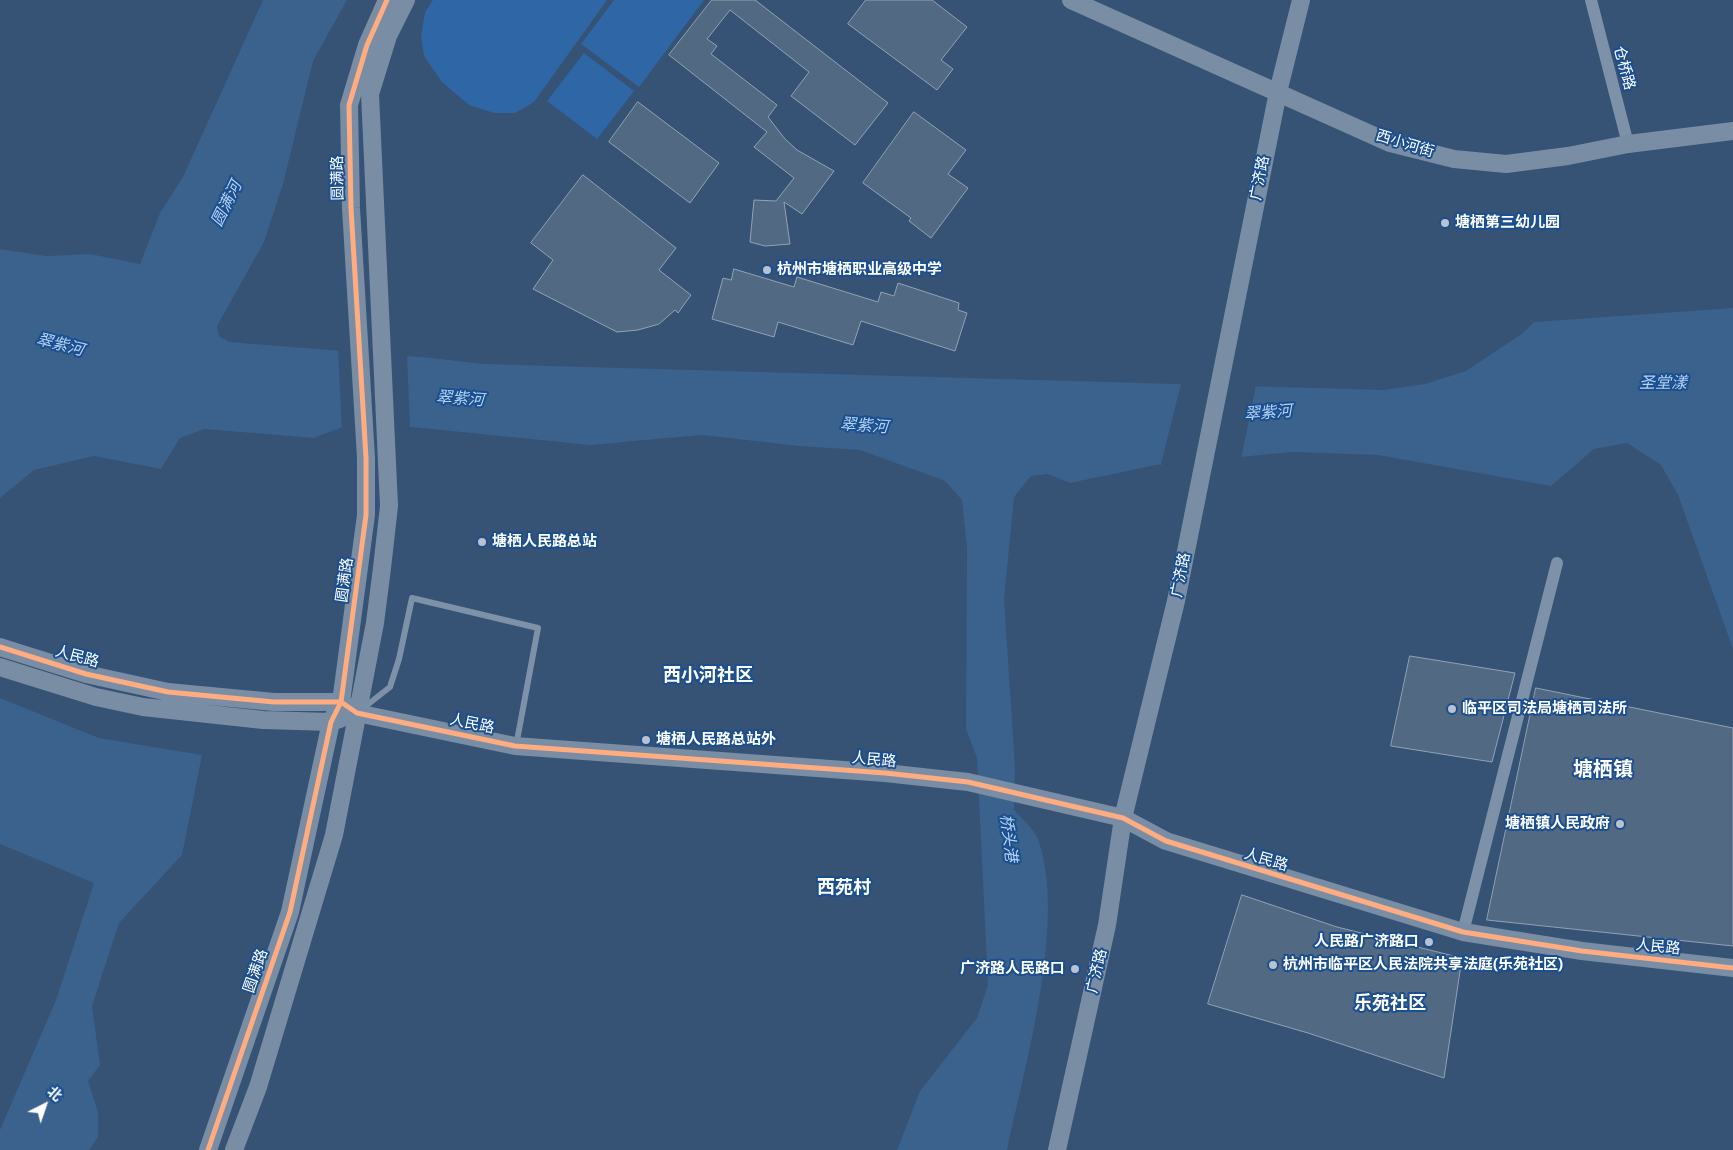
<!DOCTYPE html>
<html>
<head>
<meta charset="utf-8">
<style>
  body { margin:0 }
  #map { position:relative; width:1733px; height:1150px; overflow:hidden; background:#365274; font-family:"IBM Plex Sans","Noto Sans SC",sans-serif }
  canvas { display:block }
  .north { position:absolute; left:20px; top:1080px; width:50px; height:50px; -webkit-text-stroke:4px #1b4f8f; paint-order:stroke; rotate:41deg; font-size:14px; font-weight:700; line-height:20px; text-align:center; color:#fff }
  .north::after { content:''; display:block; margin:auto; width:18px; height:22px; background:#fff; clip-path:polygon(50% 0,100% 100%,50% 72%,0 100%) }
</style>
</head>
<body>
<div id="map">
<canvas width="1733" height="1150"></canvas>
<div class="north">北</div>
</div>
<script>
const c = document.querySelector('canvas').getContext('2d');
c.lineJoin = 'round';
function paint(path, color) { c.fillStyle = color; c.fill(path, 'evenodd'); }
function strokePath(path, color, width, dash) { c.strokeStyle = color; c.lineWidth = width; c.lineCap = dash ? 'butt' : 'round'; c.setLineDash(dash || []); c.stroke(path); }
function drawText(font, color, halo, rows, align = 'center') {
  c.font = font + ' "IBM Plex Sans","Noto Sans SC",sans-serif'; c.lineWidth = 4; c.setLineDash([]); c.textBaseline = 'middle'; c.strokeStyle = halo; c.fillStyle = color; for (const [text, x, y, turn = 0] of rows) {
    c.save(); c.translate(x, y); c.rotate((+turn || 0) * Math.PI / 180); c.textAlign = isNaN(turn) ? turn : align; if (halo) c.strokeText(text, 0, 0); c.fillText(text, 0, 0); c.restore();
  }
}
paint(new Path2D(`
  M433 0H607L534 102 515 113H494L469 105 442 82 424 56 421 37 425 12Z
  M614 0H704L639 87 581 44Z
  M584 53 634 91 597 139 547 101Z`), '#2f66a5');
paint(new Path2D(`
  M263 0H347L313 61 283 184 264 242 217 326 219 336 229 342 432 358 484 364 1384 390 1425 384 1466 371 1523 333 1534 322 1733 308V649L1678 495 1661 465 1627 443 1594 449 1551 486 1378 455 1293 452 1156 465 1070 483 1048 474 1031 476 1014 497 1004 599 1015 767 1014 810C1021 818 1034 829 1038 839 1067 920 1025 1066 1007 1150H897L920 1091 977 1018 988 985 977 758 966 729 967 548 962 500 945 481 860 450 799 446 702 435 590 445 372 423 343 427 314 438 204 429 180 438 161 469 94 456 34 470 0 498V249L46 256 90 254 140 264 160 213 183 177Z
  M0 698 99 738 202 755 182 855 119 923 92 1006 100 1065 88 1081 98 1112V1137L89 1150H0V1130L56 1000 94 883 0 844Z`), '#3b618d');
paint(new Path2D(`
  M338 348 407 353 410 431 372 426 342 431Z
  M1181 384 1256 385 1241 459 1180 465 1161 464Z`), '#365274');
const building = new Path2D(`
  M712 0H755L888 103 855 145 791 96 809 72 730 10 707 39 717 46 711 54 777 105 768 117 785 139 797 150 834 171 802 214 784 202 790 244 765 246 750 242 754 200 776 201 794 178 754 147 767 132 669 55Z
  M866 0H932L967 27 941 60 953 69 937 90 848 24Z
  M638 102 719 163 690 203 609 142Z
  M914 112 966 150 948 174 968 188 931 238 909 221 911 218 863 183Z
  M583 175 676 248 659 270 691 295 678 313 675 310 659 324 638 330 617 332 533 289 553 260 531 243Z
  M734 269 794 287 797 277 878 302 881 292 894 296 898 283 959 303 958 310 967 313 955 351 861 321 853 345 778 322 774 337 712 319 723 278 731 280Z
  M1410 656 1515 673 1492 762 1391 746Z
  M1536 688 1733 728V946L1487 920Z
  M1242 895 1337 927 1462 958 1444 1078 1308 1033 1208 1004Z`);
paint(building, '#526984');
strokePath(building, '#92a2b6', 1);
strokePath(new Path2D(`
  M362 709 390 687 399 659 412 598 538 628 516 746`), '#7d92a8', 6);
strokePath(new Path2D(`
  M1591 0 1628 144
  M1463 932 1557 563`), '#7d92a8', 12);
strokePath(new Path2D(`
  M1071 0 1390 143 1454 159 1506 164 1568 156 1628 144 1733 131
  M0 647 86 674 168 692 274 702H341L357 713 515 746 885 773 968 782 1123 818 1166 841 1463 932 1582 951 1733 968
  M0 667 96 697 143 707 263 720 331 722 340 719
  M208 1150 290 912 331 722 341 702 366 515V458L351 208 349 105 367 45 387 0
  M234 1150 258 1087 334 835 375 623 382 568 389 506 370 94 388 36 406 0
  M1057 1150 1107 925 1123 818 1176 601 1278 92 1301 0`), '#798da4', 18);
strokePath(new Path2D(`
  M0 647 86 674 168 692 274 702H341L357 713 515 746 885 773 968 782 1123 818 1166 841 1463 932 1582 951 1733 968
  M208 1150 290 912 331 722 341 702 366 515V458L351 208 349 105 367 45 387 0`), '#ffac80', 5);
for (const [x, y, r, color] of [
  [1445,223,5,"#b9c2ce"],
  [767,270,5,"#b9c2ce"],
  [482,542,5,"#b9c2ce"],
  [1452,709,5,"#b9c2ce"],
  [646,740,5,"#b9c2ce"],
  [1620,824,5,"#b9c2ce"],
  [1429,942,5,"#b9c2ce"],
  [1273,965,5,"#b9c2ce"],
  [1075,969,5,"#b9c2ce"]
]) { const dot = new Path2D(); dot.arc(x, y, r, 0, 2 * Math.PI); c.fillStyle = color; c.fill(dot); strokePath(dot, '#1b4f8f', 2); }
drawText('15px', '#fff', '#1b4f8f', [
  ["仓桥路",1624,68,75],
  ["西小河街",1405,144,17],
  ["圆满路",338,178,-91],
  ["广济路",1260,178,-79],
  ["广济路",1181,575,-79],
  ["圆满路",345,580,-82],
  ["人民路",77,657,15],
  ["人民路",472,724,12],
  ["人民路",874,760,5],
  ["人民路",1266,860,17],
  ["人民路",1658,947,6],
  ["圆满路",256,971,-71],
  ["广济路",1097,971,-77]
]);
drawText('bold 15px', '#fff', '#1b4f8f', [
  ["塘栖第三幼儿园",1455,223],
  ["杭州市塘栖职业高级中学",777,270],
  ["塘栖人民路总站",492,542],
  ["临平区司法局塘栖司法所",1462,709],
  ["塘栖人民路总站外",656,740],
  ["塘栖镇人民政府",1610,824,"right"],
  ["人民路广济路口",1419,942,"right"],
  ["杭州市临平区人民法院共享法庭(乐苑社区)",1283,965],
  ["广济路人民路口",1065,969,"right"]
], 'left');
drawText('italic 16px', '#b5d3f5', '#1b4f8f', [
  ["圆满河",227,204,-64],
  ["翠紫河",60,345,14],
  ["圣堂漾",1663,383],
  ["翠紫河",460,399,4],
  ["翠紫河",1268,413,-4],
  ["翠紫河",864,426,4],
  ["桥头港",1008,838,83]
]);
drawText('bold 18px', '#fff', '#1b4f8f', [
  ["西小河社区",708,676],
  ["西苑村",844,888],
  ["乐苑社区",1390,1004]
]);
drawText('bold 20px', '#fff', '#1b4f8f', [
  ["塘栖镇",1603,770]
]);
</script>
</body>
</html>
